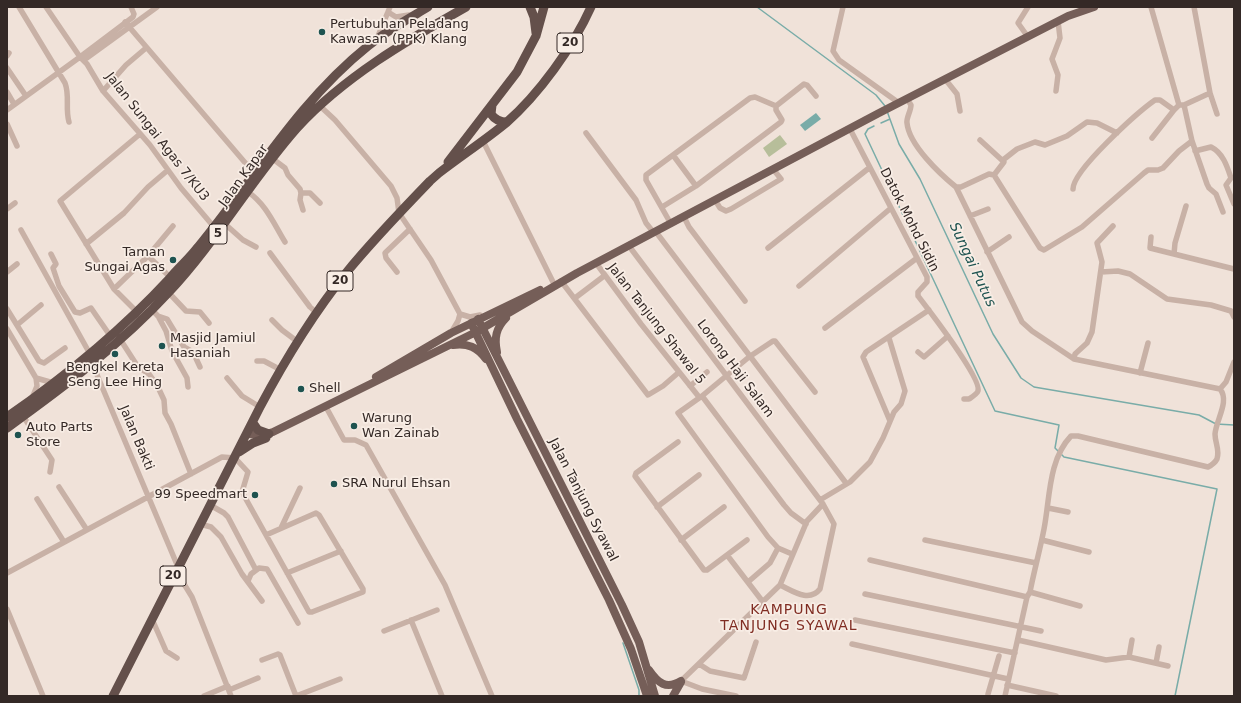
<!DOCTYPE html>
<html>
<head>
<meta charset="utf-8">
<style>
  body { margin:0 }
  #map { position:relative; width:1241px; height:703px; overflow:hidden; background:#f0e2d9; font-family:"DejaVu Sans",sans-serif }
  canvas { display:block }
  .frame { position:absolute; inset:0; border:8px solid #342926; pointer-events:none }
</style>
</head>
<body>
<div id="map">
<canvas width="1241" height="703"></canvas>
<div class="frame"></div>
</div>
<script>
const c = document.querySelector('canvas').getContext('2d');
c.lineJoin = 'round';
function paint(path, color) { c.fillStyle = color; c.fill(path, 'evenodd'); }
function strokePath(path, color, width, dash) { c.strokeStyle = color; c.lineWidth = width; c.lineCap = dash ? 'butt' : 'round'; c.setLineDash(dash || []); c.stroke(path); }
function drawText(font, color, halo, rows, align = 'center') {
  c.font = font + ' "DejaVu Sans",sans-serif'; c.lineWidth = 3.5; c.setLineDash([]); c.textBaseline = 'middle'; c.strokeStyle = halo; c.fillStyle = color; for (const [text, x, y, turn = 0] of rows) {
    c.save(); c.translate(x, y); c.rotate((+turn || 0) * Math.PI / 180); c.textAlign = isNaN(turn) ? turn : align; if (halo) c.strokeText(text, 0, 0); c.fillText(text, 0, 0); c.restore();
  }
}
paint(new Path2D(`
  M780 135 787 144 769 157 763 148Z`), '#b7be9a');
paint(new Path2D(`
  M816 113 821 119 805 131 800 125Z`), '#79aca8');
strokePath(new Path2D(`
  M757 7 876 95 885 106
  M887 111 899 144 920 179 993 334 1021 378 1034 387 1199 415 1216 424 1234 425
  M881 123 890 119
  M874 126 868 129 865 134 995 411 1059 425 1055 448 1059 452
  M1061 454 1064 457 1217 489 1175 696
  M623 643 639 690V696`), '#79aca8', 1.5);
strokePath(new Path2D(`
  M19 7 65 83C70 96 65 108 69 122
  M46 7 80 57 133 17 134 14 131 7
  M843 7 833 51 839 60 899 103
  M1151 7 1179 105
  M388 12 396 17 409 15
  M125 22 253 172
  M378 36 390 7
  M1028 37 1018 23 1028 7
  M7 56 9 53
  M84 60 157 7
  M7 68 26 96
  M945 79 957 94 960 111
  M103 91 126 65 146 48
  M1056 91 1058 75 1052 59 1060 38 1058 21
  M7 92 14 104
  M1210 93 1217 114
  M907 99 911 105C911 111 906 118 907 123 909 145 940 174 956 187L1022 322 1032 331 1074 359 1220 389 1226 382 1234 362
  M1184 105 1192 141 1207 184 1209 188 1216 194 1223 212
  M320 106 335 120 391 186 397 198 399 213 431 260 460 314
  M7 110 80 57 87 64 103 91 150 145 181 188 214 227
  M7 124 17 146
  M850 129 927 277V282L918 292V296C928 309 982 379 978 391 977 394 972 397 969 399H964
  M586 133 636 200 646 223 654 233
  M1152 138 1174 110
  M980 140 1004 162 994 175
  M483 141 554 284
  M1195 151 1211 147C1223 153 1227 166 1231 178L1226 185 1234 204
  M673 155 696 186
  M273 159 285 168 288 175 300 189 301 193 300 200 303 210
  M1003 160 1017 149 1035 142 1045 145 1067 136 1087 122 1097 123 1117 133
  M956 187H961L989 174 994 175 1040 248 1044 250 1082 227 1144 173 1148 170H1158L1163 168 1179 151 1192 141
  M1073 189C1073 170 1138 112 1155 100H1160L1174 110 1179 105H1184L1210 93 1194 7
  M248 192C266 204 274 224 285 242
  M301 193H310L320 203
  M715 200 720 208 726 211 731 209 781 179 773 169
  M1186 206 1175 243 1174 254 1234 269
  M662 207 696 186 781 122 782 120 776 110V106L804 84 807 85 816 96
  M7 209 15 203
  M970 216 988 209
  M684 217 689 227 745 301
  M225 224 243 240 256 247
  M671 224 646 180V175L750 98 755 97 776 106
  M21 230 90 354
  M656 232 846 483
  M1151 237 1150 248 1174 254
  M86 244 124 213 148 187 168 170
  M629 246 823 504 834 524 820 589C809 603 793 591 780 585
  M768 248 869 168
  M987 252 1009 237
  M270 253 310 307 317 313
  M51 254 56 264 53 268 59 286 75 312 80 313 91 308 111 337
  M148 256 170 277
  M596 263 641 324 699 397
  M7 272 17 264
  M397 272 386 258 385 253 410 229
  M1101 272 1118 271 1130 274 1167 299 1211 305 1231 311 1234 317
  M561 281 648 395 663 386 678 373
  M799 286 891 208
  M114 289 148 256 173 226
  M169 293 186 311 200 312 209 323
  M575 298 604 276
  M7 309 39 361 44 363 65 348
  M152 310 158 316 166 331 172 351 187 378 188 387
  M137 312 114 289 60 201 140 134
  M460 314 470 317 480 315
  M158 316 167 319 184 347 193 352 200 367
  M272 320 282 330 298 342
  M17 325 41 305
  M825 328 917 258
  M7 329 36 378 37 386 32 398
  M452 331 458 321 460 314
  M120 339 138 367 149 374 157 385 164 400 165 413 171 424 191 474
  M918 352 924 357 948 336
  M1074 359 1075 354 1087 343 1092 332 1102 262 1097 243 1113 226
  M257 361H264L281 370
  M92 363 178 567
  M1140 373 1148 343
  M36 378 50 382 55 381
  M227 378 242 396 260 407
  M690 386 707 372
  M702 396 784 505 791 513 806 524
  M326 407 344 440H355L366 445 445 585 492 696
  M23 416 52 460 50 472
  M890 421 863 357 866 352 929 310
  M678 442 636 473 635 476 704 570H707L747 540
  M59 487 87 530
  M37 499 64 542
  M820 500 850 482 870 462 883 438 894 412 901 404 905 391 889 338
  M210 505 224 513 228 517 256 570
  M657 507 699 475
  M1048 508 1068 512
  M200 524 211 527 221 537 242 574 262 601
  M281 528 300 488
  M681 540 724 507
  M925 540 1036 563
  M1042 540 1089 552
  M792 554 778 548 768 537 678 413 702 396 749 357 773 341H775L815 392
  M727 555 763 602
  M870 560 1027 597
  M176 571 192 597 231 696
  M7 573 222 457 235 458 248 472 242 492 309 612H312L363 592V589L319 515 316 513 266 535
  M287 573 341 551
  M248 581 251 574 259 568 267 569 298 623
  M748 582 770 563 778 548
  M1030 592 1080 606
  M865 594 1041 631
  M7 609 43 696
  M152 619 166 651 177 658
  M411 620 442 696
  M855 620 1015 653
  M384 631 437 610
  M1018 640 1106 660 1129 657 1168 666
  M852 644 1008 679
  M1129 657 1132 640
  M262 660 278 654 280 655 296 696
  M1156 663 1159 647
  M699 664 710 671 744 678 756 642
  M1007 685 1056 696
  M229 690 258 678
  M988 694 999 656
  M204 696 228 686
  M296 696 340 679
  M736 696 702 689 681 681 780 585 807 521 823 504
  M1005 696 1027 597 1030 592C1034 571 1040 550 1044 529 1050 499 1048 460 1071 436H1078L1208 467C1212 465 1215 463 1217 459 1220 450 1215 443 1215 434 1216 420 1230 401 1220 389`), '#c8b1a6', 5.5);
strokePath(new Path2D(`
  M478 319 622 605 639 642 655 696
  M471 323 517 419 609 600 631 649 647 696
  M453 345C468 343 477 347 486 359
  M497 352C494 338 496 328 506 318
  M376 377 451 333 540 290
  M247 434 263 435 273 432 476 332 577 273 879 113 1068 16 1094 7
  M649 670C658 683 666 690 681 681
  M673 696 681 682`), '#755e58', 8);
strokePath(new Path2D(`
  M530 7 534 17 536 33
  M492 105 491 114C495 120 500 122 507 122
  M448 162 517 72 536 36 544 7
  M7 417C66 376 121 331 170 278 179 267 190 258 198 247 254 179 298 102 368 46 386 31 408 19 428 7
  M253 423 258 430 269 434
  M7 428C64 387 121 344 169 292 216 242 251 180 297 128 344 77 406 41 466 7
  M239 452 253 443 266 438
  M113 696 260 407C285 360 313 314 346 273 372 241 401 211 430 181L439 173C461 156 484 141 506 123 539 94 573 47 591 7`), '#64504b', 9);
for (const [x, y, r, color] of [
  [322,32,4,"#1e5350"],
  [173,260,4,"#1e5350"],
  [162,346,4,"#1e5350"],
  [115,354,4,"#1e5350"],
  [301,389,4,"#1e5350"],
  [354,426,4,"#1e5350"],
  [18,435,4,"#1e5350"],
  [334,484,4,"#1e5350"],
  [255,495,4,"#1e5350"]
]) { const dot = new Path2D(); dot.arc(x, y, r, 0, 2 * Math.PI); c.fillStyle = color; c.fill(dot); strokePath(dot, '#f8ede5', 1.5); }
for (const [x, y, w] of [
  [570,43,26],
  [218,234,18],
  [340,281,26],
  [173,576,26]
]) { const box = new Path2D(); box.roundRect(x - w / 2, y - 10, w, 20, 3); c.fillStyle = '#f8ede5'; c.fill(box); strokePath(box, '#342926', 1); }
drawText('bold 12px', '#342926', null, [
  ["20",570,43],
  ["5",218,234],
  ["20",340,281],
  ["20",173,576]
]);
drawText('13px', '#342926', '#f8ede5', [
  ["Pertubuhan Peladang",330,25],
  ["Kawasan (PPK) Klang",330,40],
  ["Taman",165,253,"right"],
  ["Sungai Agas",165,268,"right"],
  ["Masjid Jamiul",170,339],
  ["Hasaniah",170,354],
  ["Bengkel Kereta",115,368,"center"],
  ["Seng Lee Hing",115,383,"center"],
  ["Shell",309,389],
  ["Warung",362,419],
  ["Wan Zainab",362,434],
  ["Auto Parts",26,428],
  ["Store",26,443],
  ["SRA Nurul Ehsan",342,484],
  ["99 Speedmart",247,495,"right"]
], 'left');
drawText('13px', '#342926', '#f8ede5', [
  ["Jalan Sungai Agas 7/KU3",157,137,52],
  ["Jalan Kapar",244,176,-54],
  ["Datok Mohd Sidin",909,220,63],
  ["Jalan Tanjung Shawal 5",656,324,52],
  ["Lorong Haji Salam",735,369,53],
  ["Jalan Bakti",136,438,67],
  ["Jalan Tanjung Syawal",583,500,63]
]);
drawText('italic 14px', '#1e5350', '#f8ede5', [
  ["Sungai Putus",972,265,65]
]);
c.letterSpacing = '1px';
drawText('14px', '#802d23', '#f8ede5', [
  ["KAMPUNG",789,610],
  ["TANJUNG SYAWAL",789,626]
]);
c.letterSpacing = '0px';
</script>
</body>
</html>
